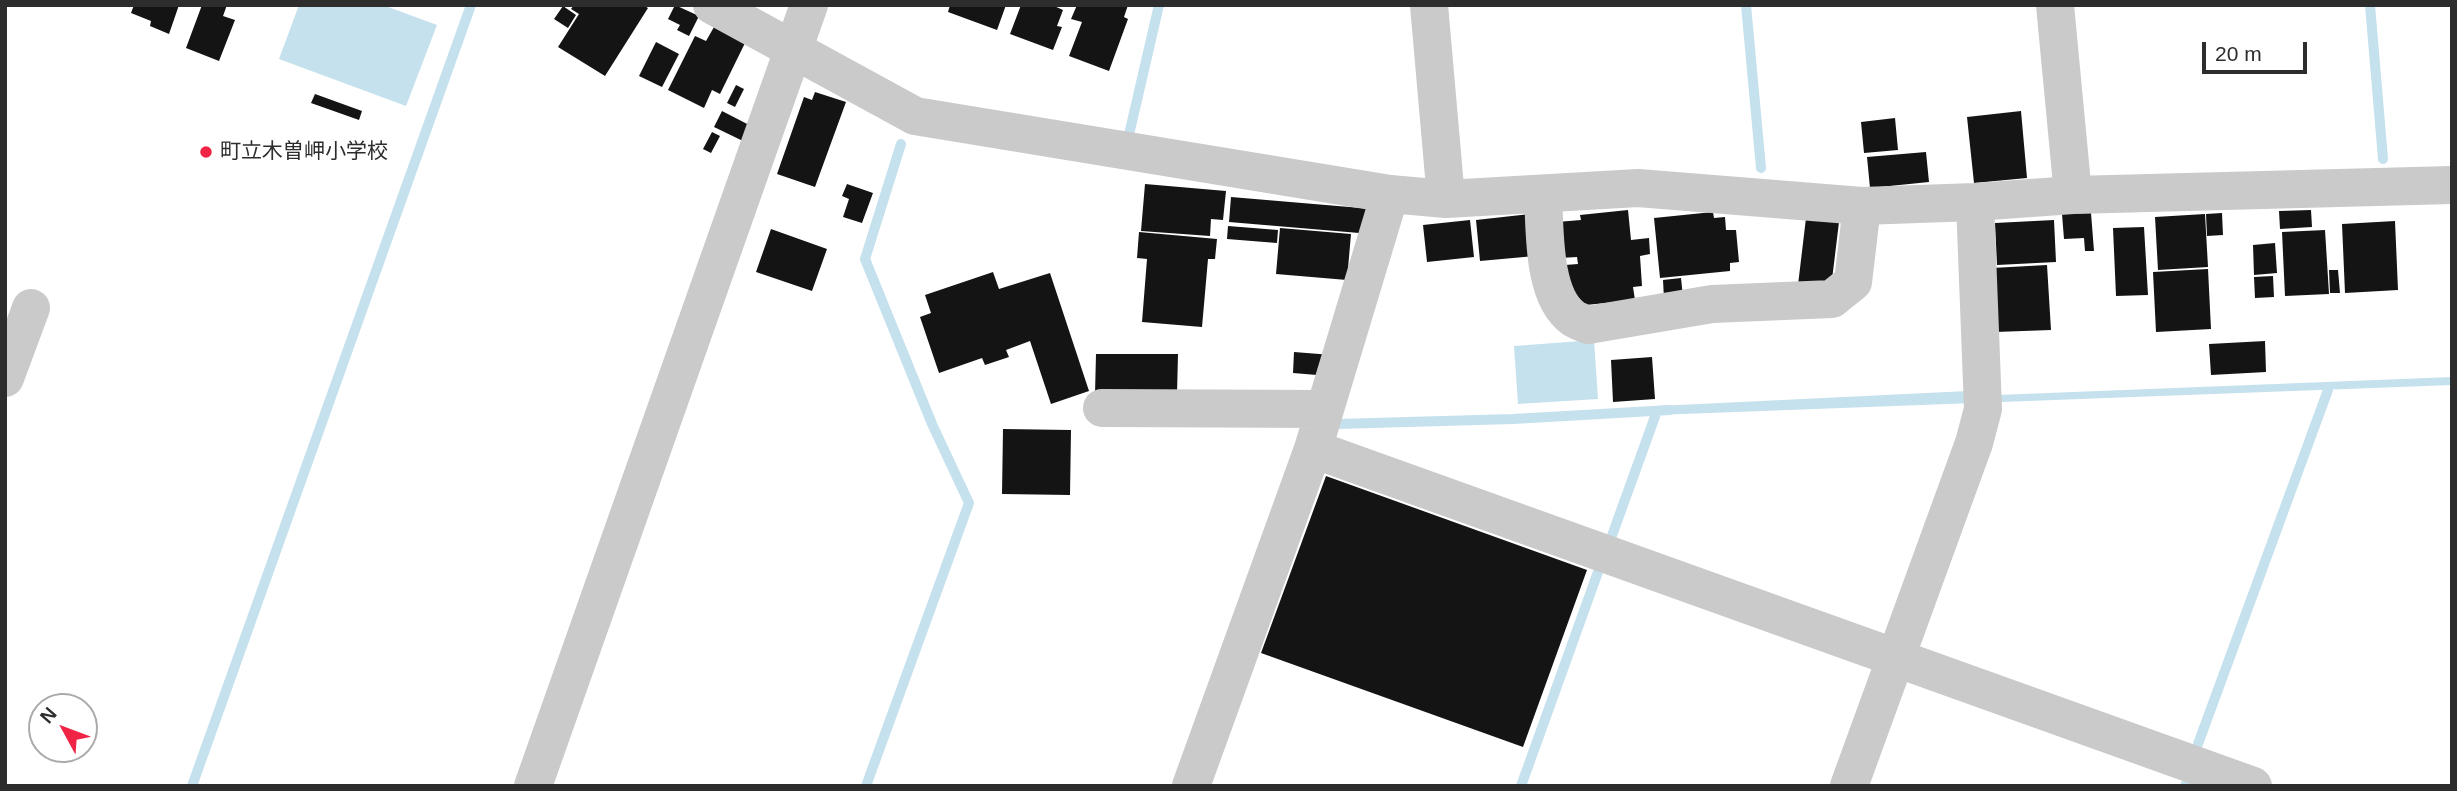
<!DOCTYPE html>
<html>
<head>
<meta charset="utf-8">
<style>
  body { margin:0 }
  #map { position:relative; width:2457px; height:791px; overflow:hidden; background:#fff; font-family:Arial,sans-serif }
  canvas { display:block }
  .frame { position:absolute; inset:0; border:7px solid #2d2d2d; pointer-events:none }
  .north { position:absolute; left:28px; top:693px; width:70px; height:70px; box-sizing:border-box; background:#fff; border:2px solid #ababab; border-radius:50%; rotate:311deg; font-size:19px; font-weight:700; line-height:28px; text-align:center; color:#2d2d2d }
  .north::after { content:''; display:block; margin:auto; width:24px; height:32px; background:#f02445; clip-path:polygon(50% 0,100% 100%,50% 72%,0 100%) }
  .scale { position:absolute; left:2202px; top:42px; width:105px; height:32px; box-sizing:border-box; border:4px solid #2d2d2d; border-top:0; padding-left:9px; font-size:21px; line-height:24px; white-space:nowrap; color:#2d2d2d; -webkit-text-stroke:5px #fff; paint-order:stroke }
</style>
</head>
<body>
<div id="map">
<canvas width="2457" height="791"></canvas>
<div class="frame"></div>
<div class="north">N</div>
<div class="scale">20 m</div>
</div>
<script>
const c = document.querySelector('canvas').getContext('2d');
c.lineJoin = 'round';
function paint(path, color) { c.fillStyle = color; c.fill(path, 'evenodd'); }
function strokePath(path, color, width, dash) { c.strokeStyle = color; c.lineWidth = width; c.lineCap = dash ? 'butt' : 'round'; c.setLineDash(dash || []); c.stroke(path); }
function drawText(font, color, halo, rows, align = 'center') {
  c.font = font + ' Arial,"Noto Sans JP",sans-serif'; c.lineWidth = 7; c.setLineDash([]); c.textBaseline = 'middle'; c.strokeStyle = halo; c.fillStyle = color; for (const [text, x, y, turn = 0] of rows) {
    c.save(); c.translate(x, y); c.rotate((+turn || 0) * Math.PI / 180); c.textAlign = isNaN(turn) ? turn : align; if (halo) c.strokeText(text, 0, 0); c.fillText(text, 0, 0); c.restore();
  }
}
paint(new Path2D(`
  M299 5H383L437 25 406 106 279 59Z
  M1594 340 1598 399 1518 404 1514 346Z
  M2452 377V385L1656 415 1658 406 1968 391 1998 395Z`), '#c5e1ed');
strokePath(new Path2D(`
  M1746 5 1761 168
  M2370 5 2383 159
  M1121 138 1128 139 1159 5
  M1337 424 1513 419 1670 410
  M1610 541 1657 411
  M2198 744 2328 390
  M192 786 471 5
  M866 786 969 503 932 424 865 259 901 144
  M1521 786 1598 572
  M2185 786 2186 784`), '#c5e1ed', 10);
paint(new Path2D(`
  M134 5H179L169 34 150 26 151 21 131 13Z
  M202 5H227L223 16 235 20 219 61 186 48Z
  M574 5H643L648 8 605 76 558 47 579 14 571 9Z
  M675 5 699 16 689 36 677 30 680 25 668 19Z
  M950 5H1006L997 30 948 12Z
  M1021 5H1052L1063 10 1057 26 1062 27 1053 50 1010 34Z
  M1077 5H1128L1124 17 1128 19 1109 71 1069 56 1082 22 1071 19Z
  M563 6 576 15 568 28 554 19Z
  M714 27 745 43 720 94 712 90 704 108 668 90 695 36 706 41Z
  M656 42 679 54 662 87 639 76Z
  M736 85 744 89 735 107 727 103Z
  M815 92 846 102 815 187 777 174 804 97 812 100Z
  M315 94 362 111 359 120 311 103Z
  M722 111 753 127 745 142 714 127Z
  M2021 111 2027 178 1974 183 1967 117Z
  M1895 118 1898 150 1864 153 1861 122Z
  M712 132 720 136 711 153 703 149Z
  M1926 152 1929 182 1870 188 1867 157Z
  M847 184 873 193 862 223 843 217 849 199 842 196Z
  M1145 184 1226 191 1223 220 1211 219 1210 236 1141 231Z
  M1231 197 1373 209 1371 234 1229 222Z
  M1628 210 1631 240 1649 238 1650 254 1640 256 1642 286 1633 287 1635 300 1576 306 1565 265 1578 264 1577 257 1560 258 1557 222 1581 220 1580 215Z
  M2311 210 2312 227 2280 229 2279 211Z
  M1713 212 1714 218 1725 217 1726 230H1736L1739 262 1730 263V271L1660 278 1654 218Z
  M2091 213 2094 251H2085L2084 238 2064 239 2062 214Z
  M2222 213 2223 235 2207 236 2206 214Z
  M1530 214 1535 256 1480 261 1476 220Z
  M2205 214 2208 267 2158 270 2155 217Z
  M1806 218 1839 222 1831 288 1798 285Z
  M1470 220 1474 257 1427 262 1423 225Z
  M2054 220 2056 262 1997 265 1995 223Z
  M2395 221 2398 290 2345 293 2342 224Z
  M1228 226 1278 230 1277 243 1227 239Z
  M2144 227 2148 295 2116 296 2113 228Z
  M1280 228 1351 234 1347 280 1276 274Z
  M771 229 827 249 812 291 756 272Z
  M2325 230 2329 294 2285 296 2282 232Z
  M1139 232 1217 239 1215 259H1208L1202 327 1142 322 1147 259 1137 258Z
  M2275 243 2277 273 2254 275 2253 245Z
  M2047 265 2051 330 1995 332 1992 268Z
  M2208 269 2211 329 2156 332 2153 272Z
  M2329 270H2338L2340 293H2330Z
  M993 272 999 289 1050 273 1089 391 1051 404 1030 341 1006 350 1009 357 985 365 982 358 939 373 920 317 931 313 925 295Z
  M2273 276 2274 297 2255 298 2254 277Z
  M1681 278 1683 297 1664 299 1663 280Z
  M2265 341 2266 372 2211 375 2209 344Z
  M1294 352 1332 355 1329 376 1293 373Z
  M1096 354H1178L1177 394H1095Z
  M1652 357 1655 399 1613 402 1611 360Z
  M1003 429 1071 430 1070 495 1002 494Z
  M1326 476 1587 570 1523 747 1261 653Z`), '#141414');
strokePath(new Path2D(`
  M712 5 915 116 1390 194 1446 199 1638 188 1862 206 1975 202 2073 195 2452 185
  M1429 5 1446 199
  M2055 5 2073 195
  M1543 194C1545 228 1542 296 1573 318 1577 321 1584 323 1588 325L1712 304 1832 299 1853 282 1862 206
  M5 378 31 308
  M1102 408 1325 409
  M1313 449 2253 786
  M533 786 809 5
  M1191 786 1313 449 1390 194
  M1849 786 1974 443 1983 409 1975 202`), '#cacaca', 38);
for (const [x, y, r, color] of [
  [206,152,7,"#f02445"]
]) { const dot = new Path2D(); dot.arc(x, y, r, 0, 2 * Math.PI); c.fillStyle = color; c.fill(dot); strokePath(dot, '#fff', 2.5); }
drawText('21px', '#2d2d2d', '#fff', [
  ["町立木曽岬小学校",220,152]
], 'left');
</script>
</body>
</html>
